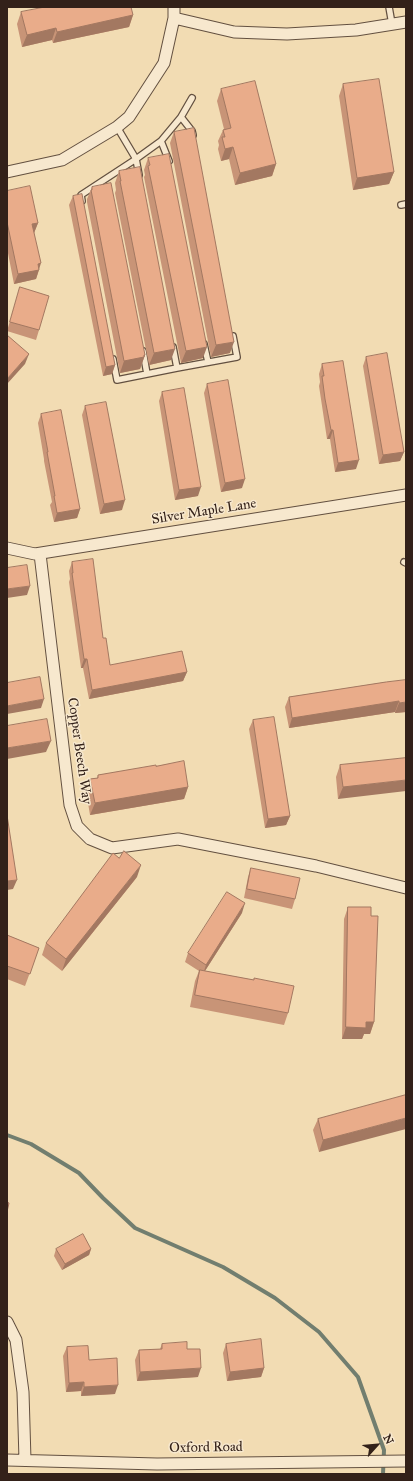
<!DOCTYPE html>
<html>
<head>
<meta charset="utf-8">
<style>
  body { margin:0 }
  #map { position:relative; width:413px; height:1481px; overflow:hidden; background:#f2dcb3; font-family:"IM FELL Great Primer",serif }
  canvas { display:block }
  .frame { position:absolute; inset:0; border:8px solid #332119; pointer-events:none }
  .north { position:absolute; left:357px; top:1425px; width:40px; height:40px; -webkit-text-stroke:3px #f7e8ce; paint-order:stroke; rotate:63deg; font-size:11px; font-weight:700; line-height:16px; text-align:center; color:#332119 }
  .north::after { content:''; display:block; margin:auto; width:14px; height:18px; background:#332119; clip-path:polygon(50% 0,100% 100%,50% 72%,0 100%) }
</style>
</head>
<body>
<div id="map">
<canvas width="413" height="1481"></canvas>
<div class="frame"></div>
<div class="north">N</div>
</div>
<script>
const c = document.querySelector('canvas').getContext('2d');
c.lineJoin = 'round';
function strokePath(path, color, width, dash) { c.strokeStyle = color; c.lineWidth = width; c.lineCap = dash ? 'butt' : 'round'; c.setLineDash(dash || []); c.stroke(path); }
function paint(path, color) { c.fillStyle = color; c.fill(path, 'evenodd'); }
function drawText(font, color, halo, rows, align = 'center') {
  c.font = font + ' "IM FELL Great Primer",serif'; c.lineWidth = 3; c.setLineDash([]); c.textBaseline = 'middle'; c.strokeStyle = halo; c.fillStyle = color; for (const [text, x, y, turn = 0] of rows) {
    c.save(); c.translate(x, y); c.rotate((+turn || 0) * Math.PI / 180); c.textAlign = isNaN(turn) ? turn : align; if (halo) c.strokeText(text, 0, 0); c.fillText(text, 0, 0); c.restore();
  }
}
strokePath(new Path2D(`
  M7 1135 31 1144 79 1173 103 1198 135 1228 223 1267 275 1298 319 1332 358 1377 384 1450 383 1474`), '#727e6f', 4);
const lane = new Path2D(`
  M389 7 392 24
  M181 117 192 98
  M117 127 136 159 139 175
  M161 141 169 161
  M82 201 81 195 136 159 161 141 181 117 192 131 193 135
  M401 205 406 204
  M204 344 208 362
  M143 351 147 374
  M113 359 117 380 177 368 173 347
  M177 368 237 357 233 336
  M404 562 406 563`);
const street = new Path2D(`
  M174 18 234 32 287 34 356 30 406 22
  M7 172 62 160 117 127 129 117 164 63 174 18V7
  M7 548 35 554 406 495
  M40 554 70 805 77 826 90 839 112 848 178 839 316 866 406 888
  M7 1322 16 1340 23 1392 25 1460
  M7 1460 157 1464 406 1461`);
strokePath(lane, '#635040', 8);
strokePath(street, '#635040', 13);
strokePath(lane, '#f7e8ce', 5.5);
strokePath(street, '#f7e8ce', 11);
paint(new Path2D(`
  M21 12 133 15 129 27 53 43 52 40 22 47 17 24Z
  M343 84 394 172 389 184 353 190 339 96Z
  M221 89 276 164 272 176 235 185 229 159 221 161 218 149 219 145 218 141 223 130 224 129 217 101Z
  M174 132 230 353 211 357 170 143Z
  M148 158 203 358 181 363 144 177 145 175 144 170Z
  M119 171 171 360 149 365 115 193 116 190 115 183Z
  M92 187 145 355 140 369 120 373 87 202V199Z
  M7 191 38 223 34 233 39 270 36 279 14 284 7 248Z
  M73 196 115 365 112 374 103 376 69 205Z
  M20 287 39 330 36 340 7 331 17 297Z
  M366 357 404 452 400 461 379 464 363 366Z
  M322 364 356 469 335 472 330 439H327L319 386 320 382 319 374Z
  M207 384 242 488 221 492 204 393Z
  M162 392 198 496 175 500 159 401Z
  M85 406 122 510 100 514 82 415Z
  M41 414 80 509 77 518 54 522 50 505 52 502 44 461V459L38 423Z
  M72 562 103 638 110 665 187 672 183 681 89 699 83 668H81L69 582 70 579 69 571Z
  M386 682 406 712 395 713V712L289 728 285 707 289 697Z
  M253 720 290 816 286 825 265 828 249 729Z
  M406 758 338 799 336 777 340 765Z
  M156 766 188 787 184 799 90 815 86 791 90 779 97 778 98 775Z
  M251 868 295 899 292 909 244 898 248 877Z
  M137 877 62 971 42 955 46 943Z
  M348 907 371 916 374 1022 370 1034H364L362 1039H342L344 919Z
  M242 913 205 971 254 980V978L288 1013 284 1025 190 1007 195 981 199 971 185 962 188 953Z
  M7 935 39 948 25 986 7 979Z
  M406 1095 319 1152 313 1130 318 1119Z
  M56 1249H91L89 1255 62 1270 54 1256Z
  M162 1344 187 1349 198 1377 137 1381 135 1360 139 1350 160 1349Z
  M226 1344 264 1368 261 1377 227 1381 223 1353Z
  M67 1347 89 1360 115 1394 81 1396V1391L66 1392 63 1356Z`), '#c89477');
paint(new Path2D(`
  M133 15 129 27 53 43 57 32Z
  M56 28 52 40 22 47 27 35Z
  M233 147 229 159 221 161 225 149Z
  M276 164 272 176 235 185 240 173Z
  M394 172 389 184 353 190 357 178Z
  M38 223 34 233 29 234 32 224Z
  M41 263 36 279 14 284 18 274 38 264Z
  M234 342 230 353 211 357 216 345Z
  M207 347 203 358 181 363 186 351Z
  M175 349 171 360 149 365 154 353Z
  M29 354 25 364 7 384V379Z
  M145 355 140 369 120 373 124 361Z
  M115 365 112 374 103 376 106 367Z
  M331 430H333L330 439H327Z
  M404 452 400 461 379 464 383 455Z
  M359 460 356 469 335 472 338 463Z
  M245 479 242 488 221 492 225 483Z
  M201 487 198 496 175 500 179 490Z
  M125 500 122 510 100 514 104 504Z
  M80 509 77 518 54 522 57 513Z
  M30 586 27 595 7 598V589Z
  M84 659H87L83 668H81Z
  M187 672 183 681 89 699 92 690Z
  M44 699 41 708 7 714V706Z
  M399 701 395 712 289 728 292 718Z
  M406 702V712L395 713 399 703Z
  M51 741 46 752 7 759V748Z
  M406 780V791L338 799 343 787Z
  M188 787 184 799 90 815 95 803Z
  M290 816 286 825 265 828 268 819Z
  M141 865 137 877 62 971 66 959Z
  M17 880 13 889 7 890V881Z
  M245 903 242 913 203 974 206 965Z
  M366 1022H374L370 1034H364L362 1039H342L346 1027Z
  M406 1118V1129L319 1152 323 1140Z
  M91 1249 89 1255 62 1270 65 1264Z
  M201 1368 198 1377 137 1381 140 1372Z
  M264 1368 261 1377 227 1381 230 1372Z
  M84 1382 81 1391 66 1392 69 1383Z
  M118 1385 115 1394 81 1396 84 1387Z`), '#a37861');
const building = new Path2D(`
  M45 7H131L133 15 57 32 56 28 27 35 21 12Z
  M379 79 394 172 357 178 343 84Z
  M255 81 276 164 240 173 233 147 225 149 222 137H225L223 130 231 128 221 89Z
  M194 128 234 342 216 345 174 132Z
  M169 154 207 347 186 351 148 166 150 165 148 158Z
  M140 167 175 349 154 353 120 181H121L119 171Z
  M111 183 145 355H144V357L124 361 91 190H92V187Z
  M30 186 38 223 32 224 41 263 38 264 39 270 18 274 7 222V191Z
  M82 194 115 365 106 367 73 196Z
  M20 287 49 296 39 330 10 322Z
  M7 335 29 354 7 379Z
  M387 353 404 452 383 455 366 357Z
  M343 361 359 460 338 463 333 430H331L325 399 322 376H324L322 364Z
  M228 380 245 479 225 483 207 384Z
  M184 388 201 487 179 490 162 392Z
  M106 402 125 500 104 504 85 406Z
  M61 410 80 509 57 513 54 496H55L47 452H48L41 414Z
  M93 559 103 638H106L110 665 182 651 187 672 92 690 87 659H84L81 638 72 573H73L72 562Z
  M27 565 30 586 7 589V568Z
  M40 677 44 699 7 706V683Z
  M406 680V702L399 703V701L292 718 289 697 386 682Z
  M274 717 290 816 268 819 253 720Z
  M47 719 51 741 7 748V726Z
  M406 758V780L343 787 340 765Z
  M184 761 188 787 95 803 90 779 98 778V775L156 765V766Z
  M7 815 17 880 7 881Z
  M124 851 141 865 66 959 46 943 113 853 119 858Z
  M251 868 300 878 295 899 247 889Z
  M227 892 245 903 206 965 188 953Z
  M348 907H371V916H378L374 1022H366V1028L346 1027Z
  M7 935 39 948 30 974 7 966Z
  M200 970 254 980V978L294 986 288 1013 195 995Z
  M406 1095V1118L323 1140 318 1119Z
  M7 1202 9 1203 7 1212Z
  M83 1234 91 1249 65 1264 56 1249Z
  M261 1339 264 1368 230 1372 226 1344Z
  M187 1342V1349H200L201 1368 140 1372 139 1350 162 1349V1344Z
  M88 1346 89 1360 117 1358 118 1385 84 1387V1382L69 1383 67 1347Z`);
paint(building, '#e9ac8a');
strokePath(building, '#a37861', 1);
drawText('14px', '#332119', '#f7e8ce', [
  ["Silver Maple Lane",204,512,-9],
  ["Copper Beech Way",79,751,82],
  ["Oxford Road",206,1448,-1]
]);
</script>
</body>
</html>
